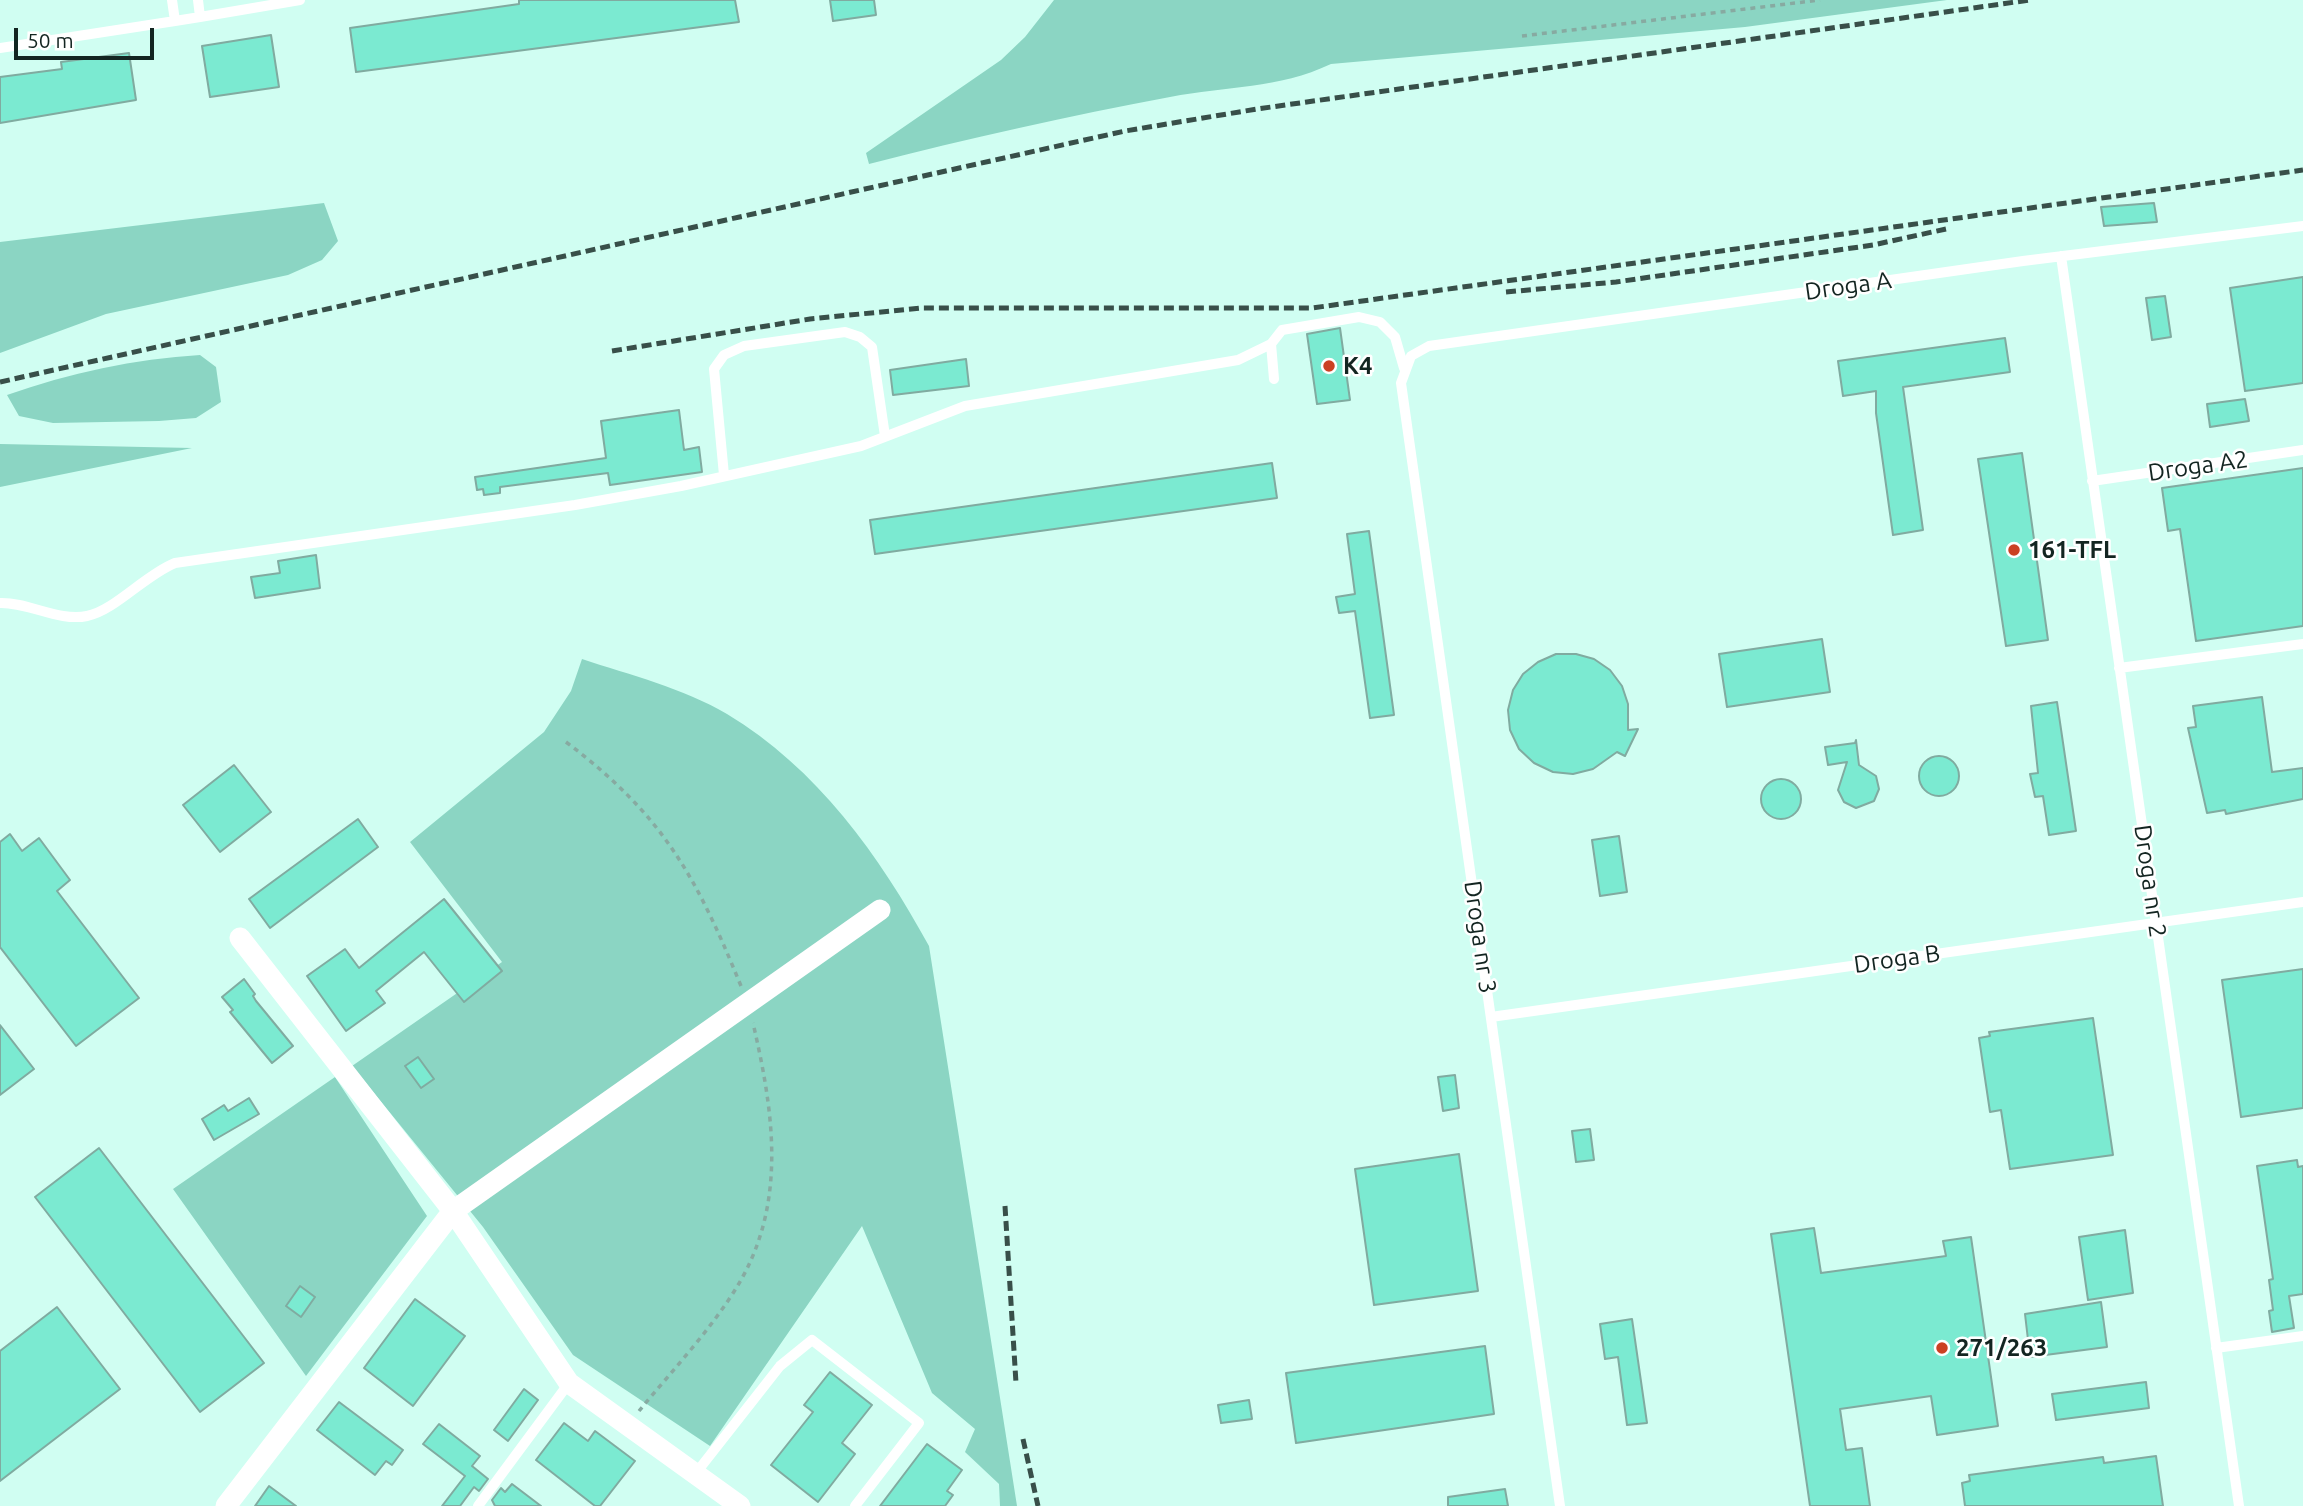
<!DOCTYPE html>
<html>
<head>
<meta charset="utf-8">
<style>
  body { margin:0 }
  #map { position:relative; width:2303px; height:1506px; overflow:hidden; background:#d0fef2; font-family:Ubuntu,sans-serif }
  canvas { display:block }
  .scale { position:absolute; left:14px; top:28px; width:140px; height:32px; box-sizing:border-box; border:4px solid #132521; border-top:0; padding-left:9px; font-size:21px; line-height:24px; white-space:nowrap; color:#132521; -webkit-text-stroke:5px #fff; paint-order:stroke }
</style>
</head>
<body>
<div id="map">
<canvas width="2303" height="1506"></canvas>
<div class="scale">50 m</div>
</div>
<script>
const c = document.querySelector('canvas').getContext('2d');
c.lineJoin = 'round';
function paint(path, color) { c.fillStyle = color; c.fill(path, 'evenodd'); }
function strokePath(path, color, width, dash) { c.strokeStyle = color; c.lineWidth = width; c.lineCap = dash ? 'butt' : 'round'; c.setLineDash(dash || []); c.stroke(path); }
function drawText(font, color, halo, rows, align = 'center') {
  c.font = font + ' Ubuntu,sans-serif'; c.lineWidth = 5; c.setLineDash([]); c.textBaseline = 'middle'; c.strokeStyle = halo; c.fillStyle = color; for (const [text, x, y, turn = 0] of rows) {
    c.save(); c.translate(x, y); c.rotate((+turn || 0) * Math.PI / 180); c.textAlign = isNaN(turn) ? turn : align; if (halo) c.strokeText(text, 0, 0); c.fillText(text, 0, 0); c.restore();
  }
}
paint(new Path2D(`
  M1054 0H1947L1745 27 1331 64C1278 89 1227 86 1170 97 1069 116 969 138 869 164L866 153 1001 60 1025 37Z
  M324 203 338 241 322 260 288 275 106 314 0 353V242Z
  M200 355 216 367 221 402 196 418 159 421 53 423 19 416 7 395C69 373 135 359 200 355Z
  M0 444 192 448 0 487Z
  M582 659C630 675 683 688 727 714 817 768 880 856 929 946L1017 1506H1000L999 1484 965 1452 975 1429 932 1393 862 1226 710 1446 573 1355 483 1227 352 1066 502 962 410 842 544 732 571 691Z
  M335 1077 427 1216 306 1376 173 1189Z`), '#8bd5c3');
const building = new Path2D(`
  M519 0H735L739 22 356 72 350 28 519 4Z
  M830 0H874L876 15 833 21Z
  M271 35 279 87 210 97 202 46Z
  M129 53 136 100 0 123V77L62 69 61 62Z
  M2154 203 2157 222 2104 226 2101 207Z
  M2303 277V383L2245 391 2230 288Z
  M2165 296 2171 337 2152 340 2146 298Z
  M1340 328 1350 400 1317 404 1307 334Z
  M2005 338 2010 372 1903 387 1923 530 1893 535 1876 413V391L1843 396 1838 361Z
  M966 359 969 386 893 395 890 370Z
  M2245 399 2249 421 2210 427 2207 404Z
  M679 410 684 450 699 447 702 472 610 485 608 473 500 487V493L484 495 483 489 477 490 475 477 606 458 601 421Z
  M2022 453 2048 640 2006 646 1978 459Z
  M1272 463 1277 498 875 554 870 520Z
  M2303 468V626L2196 641 2180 529 2168 531 2162 488Z
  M1369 531 1394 715 1370 718 1355 611 1339 613 1336 597 1355 594 1347 534Z
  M316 555 320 588 255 598 251 577 280 573 278 561Z
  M1822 639 1830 692 1727 707 1719 654Z
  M1556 654H1576L1594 659 1610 670 1622 686 1628 704V730L1638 729 1625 756 1617 752 1593 769 1573 774 1553 772 1534 763 1519 749 1510 730 1508 710 1513 690 1523 674 1538 662Z
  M2262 697 2272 772 2303 768V799L2226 814 2225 810 2207 813 2188 728 2196 727 2193 706Z
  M2057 702 2076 831 2049 835 2043 796 2035 797 2030 774 2038 773 2031 706Z
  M1856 740 1859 765 1876 776 1879 789 1874 801 1856 808 1844 802 1838 790 1847 762 1828 765 1825 747 1855 743Z
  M1919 776a20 20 0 1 1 40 0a20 20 0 1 1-40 0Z
  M234 765 271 812 220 852 183 805Z
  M1761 799a20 20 0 1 1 40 0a20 20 0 1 1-40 0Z
  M358 819 378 847 270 928 249 899Z
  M10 834 22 851 39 838 70 880 57 891 139 998 76 1046 0 947V842Z
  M1619 836 1627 892 1600 896 1592 840Z
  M444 899 502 971 464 1002 424 952 376 991 385 1003 346 1031 307 976 345 949 359 968Z
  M2303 969V1108L2241 1117 2222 980Z
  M244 979 255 994 253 996 256 1001 293 1046 272 1063 230 1012 233 1010 222 997Z
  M2093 1018 2113 1155 2010 1169 2001 1110 1990 1112 1979 1038 1990 1036 1989 1032Z
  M0 1025 34 1069 0 1095Z
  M418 1057 434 1079 421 1088 405 1066Z
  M1455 1075 1459 1108 1443 1111 1438 1077Z
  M249 1098 259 1114 214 1140 202 1119 224 1105 228 1111Z
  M1590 1129 1594 1160 1576 1162 1572 1131Z
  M99 1148 264 1363 200 1412 35 1197Z
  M1459 1154 1478 1291 1374 1305 1355 1169Z
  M2297 1160 2298 1167 2303 1166V1294L2289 1296 2294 1328 2272 1332 2269 1311 2273 1310 2269 1280 2273 1279 2257 1166Z
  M1814 1228 1821 1273 1946 1256 1943 1241 1971 1237 1998 1426 1937 1435 1931 1396 1840 1409 1846 1450 1862 1448 1870 1506H1810L1771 1234Z
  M2125 1230 2133 1293 2088 1300 2079 1237Z
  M300 1286 315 1297 301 1317 286 1306Z
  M415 1299 465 1336 413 1406 364 1368Z
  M2101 1302 2107 1347 2030 1357 2025 1314Z
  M57 1307 120 1389 0 1481V1351Z
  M1632 1319 1647 1423 1627 1425 1618 1357 1605 1359 1600 1324Z
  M1485 1346 1494 1414 1296 1443 1286 1373Z
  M830 1372 872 1405 842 1443 855 1454 818 1502 771 1465 813 1412 804 1405Z
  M2146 1382 2149 1408 2056 1420 2052 1394Z
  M524 1389 538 1400 508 1441 494 1430Z
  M1249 1400 1252 1419 1221 1423 1218 1405Z
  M339 1402 403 1450 392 1465 386 1461 375 1475 317 1430Z
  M564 1423 588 1441 595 1431 635 1461 600 1506H595L536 1460Z
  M439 1424 480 1456 472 1466 488 1479 479 1491 474 1487 460 1506H442L465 1476 423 1444Z
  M927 1444 962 1470 947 1491 953 1495 945 1506H880Z
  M2156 1456 2163 1506H1965L1962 1483 1970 1481 1969 1475 2103 1457 2104 1463Z
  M512 1484 541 1506H495L492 1500 501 1488 505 1492Z
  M269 1486 296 1506H255Z
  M1505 1489 1508 1506H1448V1497Z`);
paint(building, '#7bead1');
strokePath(building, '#80aba0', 2);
strokePath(new Path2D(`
  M1522 36 1820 0
  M566 742C663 815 696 876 741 986
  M639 1411C674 1368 729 1311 751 1260 785 1184 771 1101 753 1023`), '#87aaa1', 3.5, [5, 5]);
strokePath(new Path2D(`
  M198 0 200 17 300 0
  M175 21 200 17
  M0 48 175 21 172 0
  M2061 256 2239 1506
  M1274 379 1271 344 1282 330 1359 317 1380 322 1395 337 1404 368
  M724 475 714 369 724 355 744 346 845 332 860 337 872 347 885 436
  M2092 481 2303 450
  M0 603C28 602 59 622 87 616 114 611 145 575 175 563L575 505 681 486 861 446 965 406 1238 360 1271 344
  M2119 668 2303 644
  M1491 1017 2303 902
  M2216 1348 2303 1336
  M696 1473 780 1366 812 1340 919 1423 855 1506
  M478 1506 569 1383
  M1560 1506 1401 383 1411 356 1429 346 2023 261 2303 226`), '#fff', 10);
strokePath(new Path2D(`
  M240 938 453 1211 880 910
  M226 1506 453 1211 569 1383 740 1506`), '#fff', 21);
strokePath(new Path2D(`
  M1506 292 1616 282 1873 245 1946 229
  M612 351 810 319 921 308H1312L2303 170
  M0 382 1125 131 1257 109 2030 0
  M1005 1206 1016 1383
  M1023 1439 1038 1506`), '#384f49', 5, [10, 5]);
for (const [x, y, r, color] of [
  [1329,366,7,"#cb4123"],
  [2014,550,7,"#cb4123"],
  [1942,1348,7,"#cb4123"]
]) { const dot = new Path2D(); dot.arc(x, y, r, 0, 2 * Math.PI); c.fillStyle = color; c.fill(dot); strokePath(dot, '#fff', 2.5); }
drawText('24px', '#132521', '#fff', [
  ["Droga A",1848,286,-8],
  ["Droga A2",2198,466,-8],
  ["Droga nr 2",2150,881,82],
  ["Droga nr 3",1480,937,82],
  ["Droga B",1897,959,-8]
]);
drawText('bold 24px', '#132521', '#fff', [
  ["K4",1343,366],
  ["161-TFL",2028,550],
  ["271/263",1956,1348]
], 'left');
</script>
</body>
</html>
